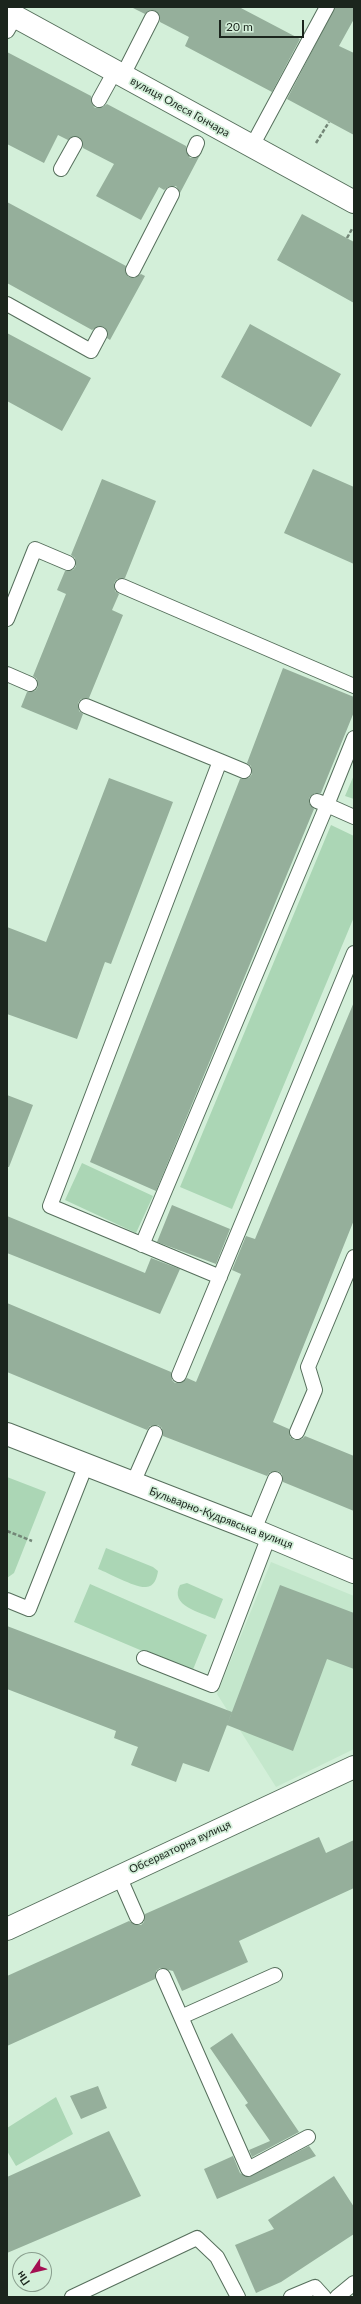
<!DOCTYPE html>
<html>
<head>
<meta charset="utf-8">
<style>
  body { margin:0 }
  #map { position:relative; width:361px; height:2304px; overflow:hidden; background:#d3efd9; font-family:Lato,sans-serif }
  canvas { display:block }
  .frame { position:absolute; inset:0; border:8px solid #1b251d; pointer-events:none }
  .north { position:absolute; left:12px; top:2252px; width:40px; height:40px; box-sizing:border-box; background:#d3efd9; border:1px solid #899e8e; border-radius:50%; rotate:235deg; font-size:11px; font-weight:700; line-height:16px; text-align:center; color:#1b251d }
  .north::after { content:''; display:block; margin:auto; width:14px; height:18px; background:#a30f52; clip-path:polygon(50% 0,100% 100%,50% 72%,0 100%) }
  .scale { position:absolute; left:219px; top:20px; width:85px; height:18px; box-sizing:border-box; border:2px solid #1b251d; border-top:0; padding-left:5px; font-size:12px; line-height:14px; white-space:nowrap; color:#1b251d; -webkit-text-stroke:3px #d3efd9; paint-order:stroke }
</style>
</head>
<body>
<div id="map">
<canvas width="361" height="2304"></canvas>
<div class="frame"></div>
<div class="north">Пн</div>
<div class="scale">20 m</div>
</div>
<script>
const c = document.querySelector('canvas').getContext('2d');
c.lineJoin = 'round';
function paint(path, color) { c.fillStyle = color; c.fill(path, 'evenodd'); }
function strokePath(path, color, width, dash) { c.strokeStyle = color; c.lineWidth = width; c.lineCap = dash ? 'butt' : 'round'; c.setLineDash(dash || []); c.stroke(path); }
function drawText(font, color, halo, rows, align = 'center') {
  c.font = font + ' Lato,sans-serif'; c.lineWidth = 3.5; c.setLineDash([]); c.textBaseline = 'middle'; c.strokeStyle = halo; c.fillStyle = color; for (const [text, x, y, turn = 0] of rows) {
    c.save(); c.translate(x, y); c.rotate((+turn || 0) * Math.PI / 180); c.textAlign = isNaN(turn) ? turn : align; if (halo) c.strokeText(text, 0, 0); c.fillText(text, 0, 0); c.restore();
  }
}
paint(new Path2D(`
  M271 1562 354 1596V1749L276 1787 217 1694Z`), '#c4e7cc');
paint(new Path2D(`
  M354 775V799L345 796Z
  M331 825 354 836V917L232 1209 180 1187Z
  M82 1163 153 1196 136 1233 65 1200Z
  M7 1477 46 1492 14 1573 7 1578Z
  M106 1548 153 1567 158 1571C157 1578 154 1587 146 1587 135 1588 109 1573 98 1569Z
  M187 1583 223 1599 215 1619C200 1612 169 1606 180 1585Z
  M90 1584 207 1635 192 1672 74 1622Z
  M56 2097 73 2134 16 2166 7 2151V2128Z`), '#abd6b5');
paint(new Path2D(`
  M131 7H239L300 39 272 92 185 46 189 37 160 22V17L156 11 151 10 145 14Z
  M335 7H354V19L339 46 354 53V135L287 99Z
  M7 52 91 96 92 104 95 108 103 107 107 104 186 146V151L190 158H195L200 155 180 193 176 186 168 187 164 190 159 187 141 220 96 196 114 164 83 148 82 140 79 137 74 136 68 140 58 135 44 163 7 144Z
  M7 202 126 266 125 271 129 277 134 278 141 274 145 276 110 340 107 338 108 333 104 327 99 326 92 330 7 283Z
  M302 214 354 242V303L277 260Z
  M250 324 341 374 311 427 221 377Z
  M7 333 91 378 62 431 7 401Z
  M313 469 354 487V564L284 533Z
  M102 479 156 501 125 578 117 579 114 583 115 591 119 594 112 610 123 615 89 698 81 699 78 703 79 711 83 714 77 730 21 707 27 692 35 691 38 687 37 679 33 676 66 594 57 590 65 571 73 570 76 566 75 558 71 555Z
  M283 668 354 697V712L321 793H315L309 798V803L314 809 156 1191 90 1162 240 779 249 778 252 774 251 766 247 763Z
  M109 778 173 802 111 964 105 962 77 1039 7 1014V927L46 942Z
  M354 1002V1220L273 1422 289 1429 290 1437 294 1440 302 1439 305 1436 354 1456V1511L283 1482 282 1474 278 1471 270 1472 267 1476 163 1436 162 1428 158 1425 150 1426 147 1430 7 1372V1303L171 1372 172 1380 175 1383H180L187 1378 196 1382 241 1274 232 1270 246 1236 255 1239Z
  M7 1095 33 1105 9 1167H7Z
  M172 1205 230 1229 216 1264 157 1242Z
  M7 1216 145 1273 151 1258 180 1269 160 1314 7 1253Z
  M280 1585 354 1613V1669L327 1659 293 1751 227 1725Z
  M7 1626 232 1712 209 1772 183 1763 176 1782 131 1765 138 1747 114 1738 116 1731 7 1689Z
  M319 1837 326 1853 354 1840V1888L239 1941 248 1962 182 1991 173 1971 160 1968 156 1971 155 1979 7 2046V1976L129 1921 136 1925H141L144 1922 145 1914Z
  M232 2033 299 2132 252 2157 249 2150 270 2141 245 2105 248 2103 210 2048Z
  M98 2086 107 2108 81 2119 70 2096Z
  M109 2131 141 2196 7 2253V2177Z
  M309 2146 316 2156 217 2199 204 2169 233 2156 240 2173 248 2177Z
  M334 2176 354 2207V2234L281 2282 256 2293 235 2245 274 2229 268 2220Z`), '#95af9b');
const lane = new Path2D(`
  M7 31 15 17
  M123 75 152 18
  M99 100 115 71
  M252 146 327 7
  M194 150 197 143
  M61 169 75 144
  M133 270 172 194
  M7 304 91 351 100 334
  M122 586 354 686
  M7 619 35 549 68 563
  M7 674 30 684
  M86 706 220 761 50 1206 220 1277
  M354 738 327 805 354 817
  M220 761 244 771
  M142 1245 327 805 317 801
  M179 1375 354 953
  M297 1432 315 1390 308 1367 354 1257
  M133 1483 155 1433
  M254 1530 275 1479
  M7 1600 29 1609 86 1465
  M144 1658 212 1685 269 1536
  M119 1876 137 1917
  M163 1976 248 2169 308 2137
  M181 2017 275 1975
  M72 2297 197 2238 217 2257 238 2297
  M291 2297 315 2287 324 2297
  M337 2297 354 2283`);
const street = new Path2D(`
  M7 1929 354 1767`);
const secondary = new Path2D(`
  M7 12 354 202
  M7 1434 254 1530 354 1572`);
strokePath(lane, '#566f5c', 16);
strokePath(street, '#566f5c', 24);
strokePath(secondary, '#566f5c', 24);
strokePath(new Path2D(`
  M316 143 329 122
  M347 238 352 229
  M7 1531 32 1541`), '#738677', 2.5, [4, 2]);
strokePath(lane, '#fff', 14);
strokePath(street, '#fff', 22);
strokePath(secondary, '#fff', 22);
drawText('11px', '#1b251d', '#d3efd9', [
  ["вулиця Олеся Гончара",180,107,29],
  ["Бульварно-Кудрявська вулиця",221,1518,21],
  ["Обсерваторна вулиця",180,1847,-25]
]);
</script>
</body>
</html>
